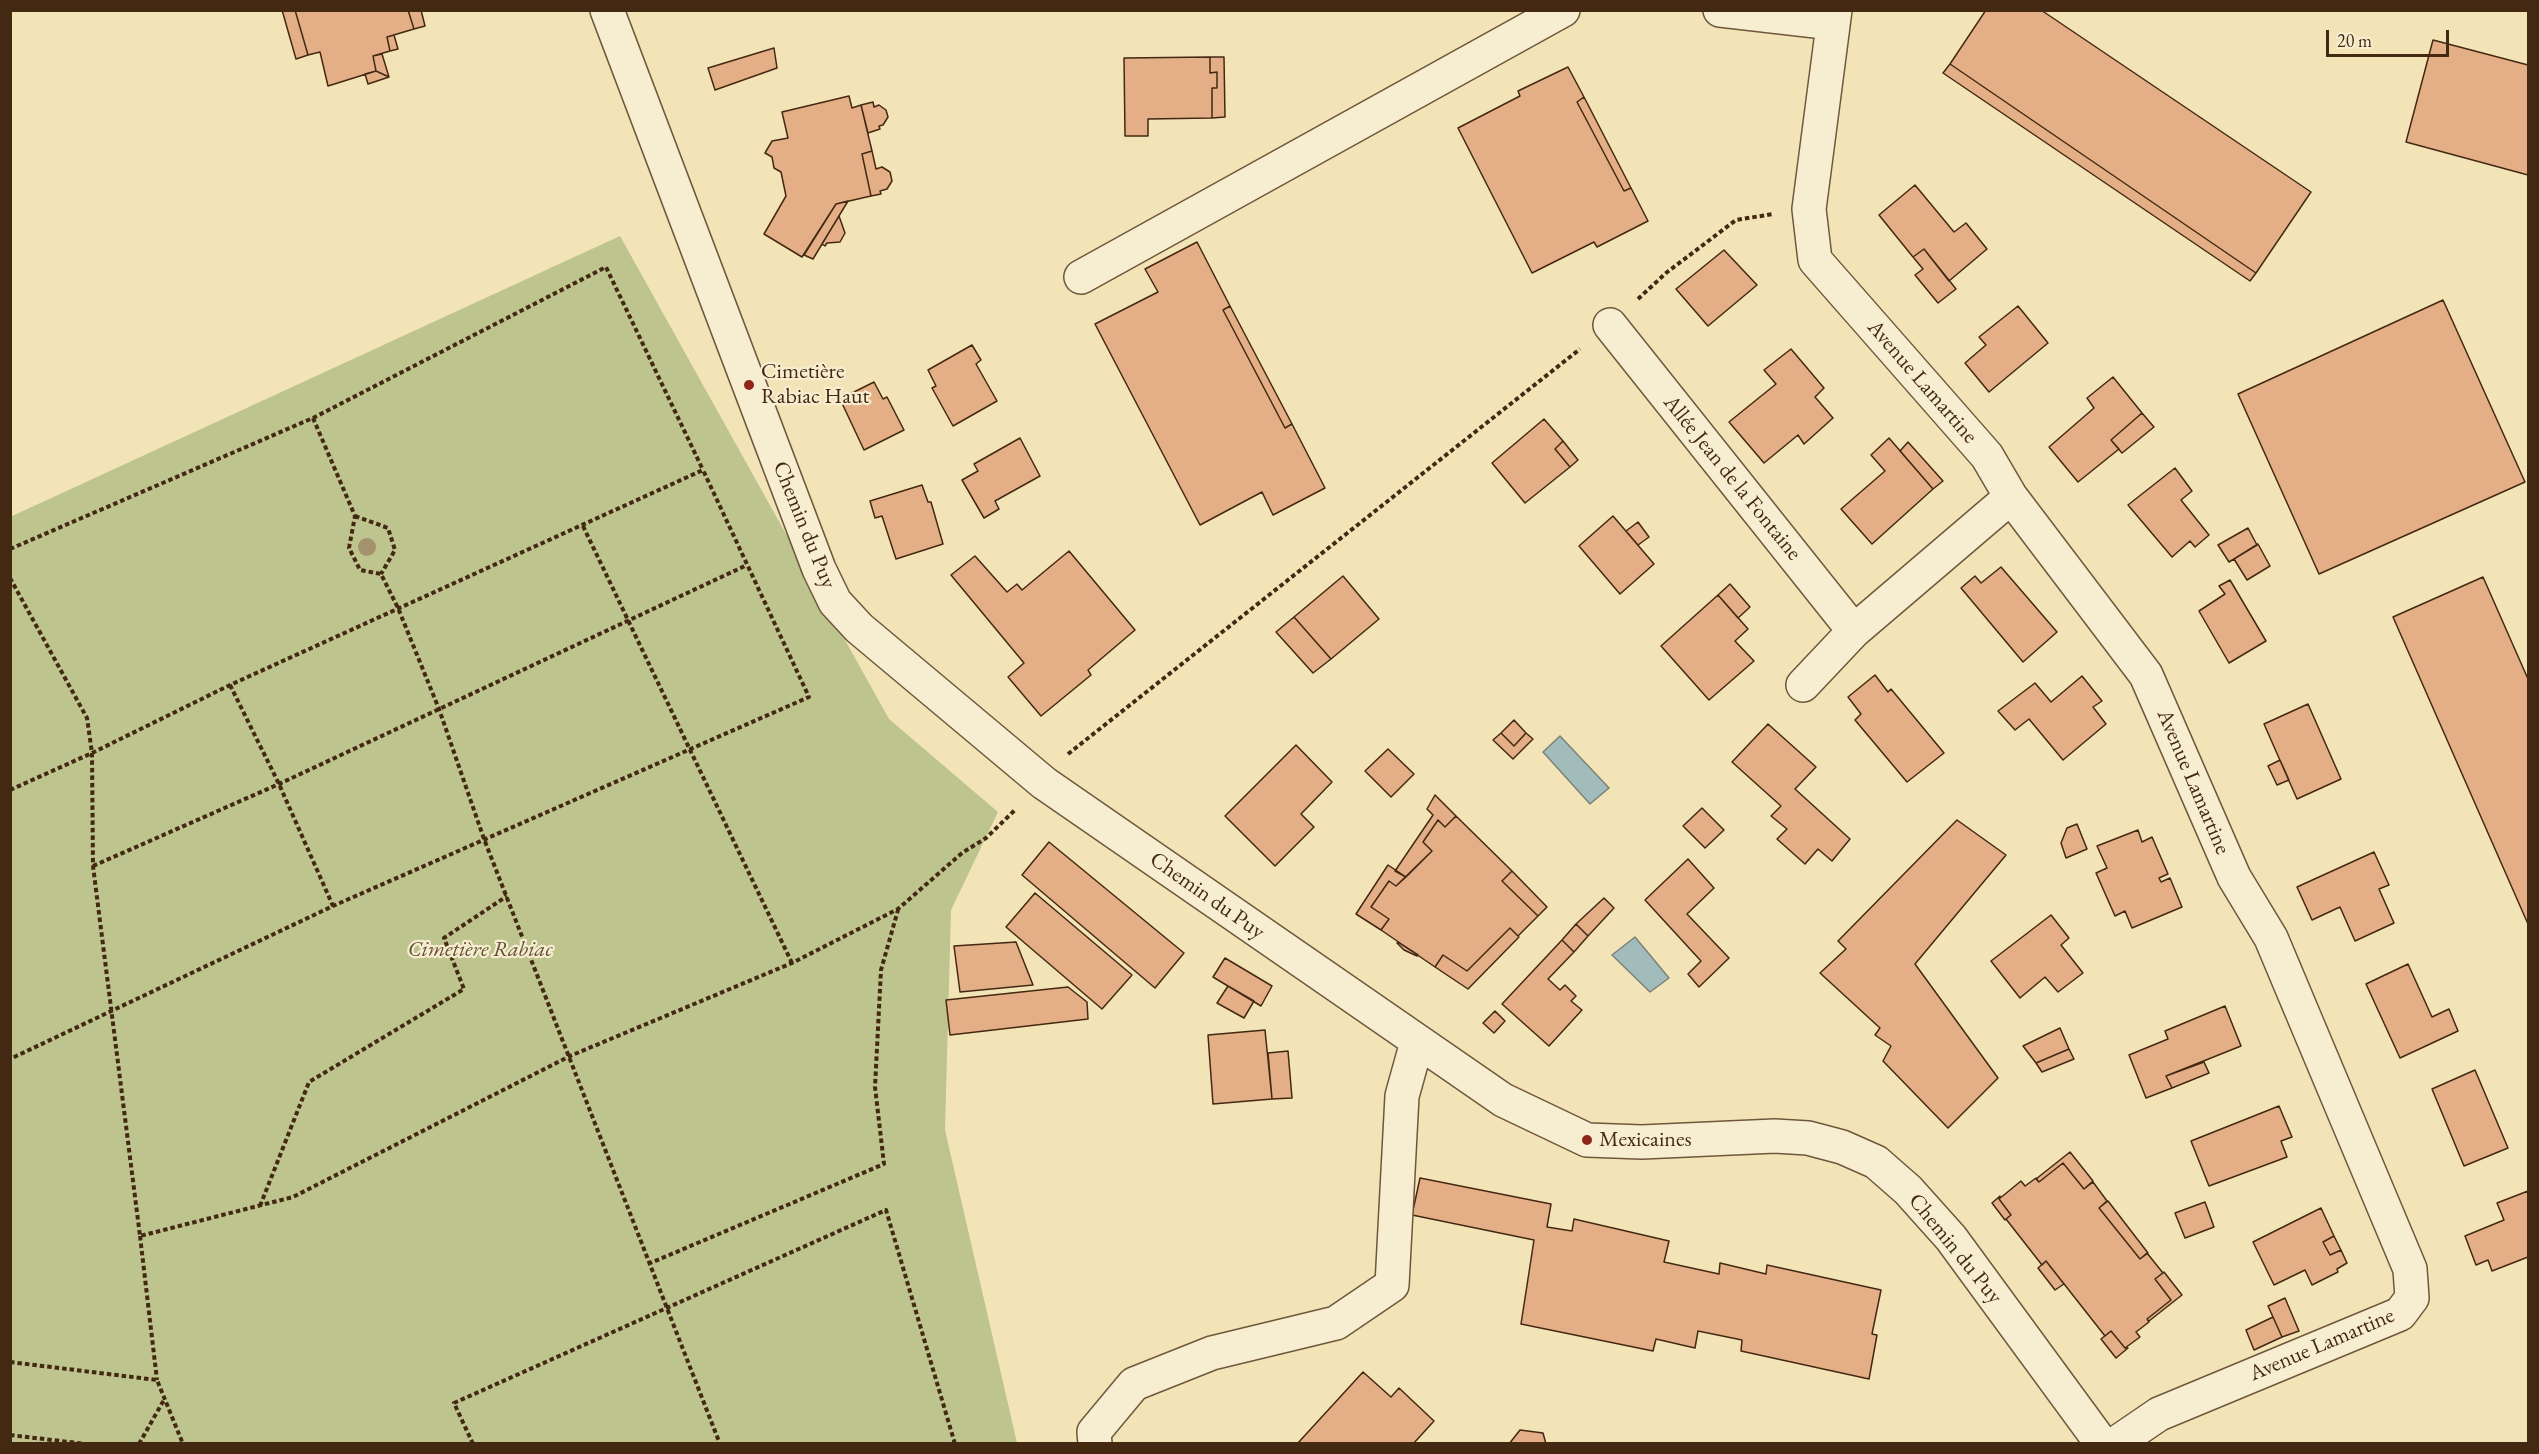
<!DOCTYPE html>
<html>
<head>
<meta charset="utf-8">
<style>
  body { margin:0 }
  #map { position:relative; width:2539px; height:1454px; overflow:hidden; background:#f3e4b7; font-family:"EB Garamond",serif }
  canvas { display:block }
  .frame { position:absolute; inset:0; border:12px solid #432812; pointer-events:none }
  .scale { position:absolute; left:2326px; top:30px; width:123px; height:27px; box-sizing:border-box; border:3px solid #432812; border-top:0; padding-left:8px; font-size:18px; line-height:21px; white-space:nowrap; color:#432812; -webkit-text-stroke:4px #f7edd0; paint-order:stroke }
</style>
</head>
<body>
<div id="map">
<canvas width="2539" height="1454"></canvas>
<div class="frame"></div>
<div class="scale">20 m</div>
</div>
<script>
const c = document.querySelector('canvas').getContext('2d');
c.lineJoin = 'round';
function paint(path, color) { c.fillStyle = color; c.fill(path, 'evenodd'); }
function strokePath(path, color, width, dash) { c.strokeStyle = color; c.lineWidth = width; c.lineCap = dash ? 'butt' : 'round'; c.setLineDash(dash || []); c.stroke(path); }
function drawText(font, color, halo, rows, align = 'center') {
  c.font = font + ' "EB Garamond",serif'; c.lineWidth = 4.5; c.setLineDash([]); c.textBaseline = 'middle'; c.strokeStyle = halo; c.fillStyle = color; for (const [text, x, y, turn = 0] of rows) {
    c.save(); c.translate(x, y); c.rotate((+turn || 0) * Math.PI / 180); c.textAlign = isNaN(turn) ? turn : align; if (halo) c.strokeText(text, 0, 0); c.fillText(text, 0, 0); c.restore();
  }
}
paint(new Path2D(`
  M620 236 889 719 998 812 951 910 945 1130 1017 1443H11L10 517Z`), '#bdc48d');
const water = new Path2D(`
  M1560 736 1609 788 1590 804 1543 752Z
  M1635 937 1669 978 1650 992 1612 955Z`);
paint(water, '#a1bcba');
strokePath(water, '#7b8177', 1.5);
const building = new Path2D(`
  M282 10H295L308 55 296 59Z
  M295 10H408L414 29 387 37 390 51 373 56 376 71 328 86 320 52 308 55Z
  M408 10H421L425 26 414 29Z
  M1986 10H2041L2311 192 2256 273 1950 64Z
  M394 35 398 49 390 51 387 37Z
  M2433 40 2528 65V175L2406 142Z
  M774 48 777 68 715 90 708 68Z
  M382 54 389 77 376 71 373 56Z
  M1210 57H1224L1225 117 1212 118V88H1217V72L1210 73Z
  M1210 57V73L1217 72V88H1212V118L1148 119V136H1125L1124 58Z
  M1950 64 2256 273 2250 281 1943 73Z
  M1568 67 1584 97 1577 102 1624 191 1631 188 1648 221 1597 247 1594 242 1532 273 1458 128 1520 96 1518 91Z
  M376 71 389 77 368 84 365 74Z
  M849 96 852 108 861 105 872 151 862 154 871 196 836 204 802 257 764 234 786 196 781 172 774 168 772 157 765 153 772 141 788 138 782 112Z
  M1584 97 1631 188 1624 191 1577 102Z
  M873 102 874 107 879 105 886 110 888 117 883 125 879 126 880 129 868 133 861 105Z
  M872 151 876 169 882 167 890 172 892 181 887 189 880 191 881 194 871 196 862 154Z
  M1915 185 1954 232 1966 223 1987 249 1949 281 1924 249 1913 257 1879 215Z
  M848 201 813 259 804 255 836 204Z
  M839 216 845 233 840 242 827 243 825 246 822 244Z
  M1197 242 1230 306 1223 310 1285 428 1292 424 1325 488 1273 515 1262 492 1200 525 1095 324 1158 292 1145 269Z
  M1924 249 1956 289 1938 303 1915 275 1923 269 1913 257Z
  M1724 250 1757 285 1708 326 1676 289Z
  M2443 300 2525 482 2319 574 2238 394Z
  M1230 306 1292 424 1285 428 1223 310Z
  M2018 306 2048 343 1989 392 1965 363 1986 345 1979 337Z
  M972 345 981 360 976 364 997 401 953 426 932 388 936 386 928 370Z
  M1791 349 1824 388 1815 397 1833 418 1804 444 1798 435 1764 463 1729 422 1776 384 1764 370Z
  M2113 377 2142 413 2111 440 2119 449 2078 482 2049 447 2094 408 2087 398Z
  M874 382 883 399 887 397 904 430 864 450 840 399Z
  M2142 413 2154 427 2122 453 2111 440Z
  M1544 419 1563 441 1555 449 1570 467 1525 503 1492 463Z
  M1020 438 1040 476 995 501 999 509 984 518 962 480 978 471 974 464Z
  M1889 438 1933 489 1872 544 1841 509 1885 471 1871 455Z
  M1563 441 1578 460 1570 467 1555 449Z
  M1908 442 1943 481 1933 489 1900 451Z
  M2175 468 2192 491 2181 500 2209 535 2195 547 2190 541 2172 557 2128 505Z
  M922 485 928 502H931L943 544 896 559 882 516 875 518 870 501Z
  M1613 516 1654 564 1620 594 1579 546Z
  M1638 522 1649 537 1638 545 1626 531Z
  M2248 528 2257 545 2229 562 2218 545Z
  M2258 544 2270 566 2247 580 2234 559Z
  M1069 551 1135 630 1088 670 1091 675 1041 716 1008 677 1024 663 951 575 975 556 1007 592 1017 584 1022 590Z
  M2001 567 2057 632 2023 662 1961 588 1975 576 1981 583Z
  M1343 576 1379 619 1331 659 1294 617Z
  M2483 577 2528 679V924L2393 617Z
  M2230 580 2266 641 2229 663 2199 611 2225 594 2219 586Z
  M1730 584 1750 607 1738 618 1718 595Z
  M1718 595 1748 629 1735 641 1754 661 1709 700 1661 646Z
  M1294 617 1331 659 1313 673 1276 632Z
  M1875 675 1888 692 1891 689 1944 753 1907 782 1855 720 1861 714 1848 697Z
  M2082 676 2102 701 2093 707 2106 724 2063 760 2029 719 2015 730 1998 711 2035 683 2051 702Z
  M2308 704 2341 779 2297 799 2264 724Z
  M1514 720 1526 733 1514 746 1501 733Z
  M1768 724 1816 767 1795 789 1850 839 1832 861 1818 849 1805 864 1777 839 1787 829 1771 816 1781 806 1732 762Z
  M1501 733 1514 746 1526 733 1533 739 1513 759 1493 740Z
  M1296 745 1332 782 1301 814 1314 827 1275 866 1225 816Z
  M1388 749 1414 774 1391 797 1365 771Z
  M2280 760 2289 780 2277 785 2268 766Z
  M1435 795 1456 816 1445 827 1438 820 1423 842 1432 851 1406 877 1395 871 1433 815 1427 809Z
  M1702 808 1724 830 1705 848 1683 826Z
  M1456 816 1512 871 1502 881 1538 916 1518 936 1510 928 1467 971 1443 955 1435 967 1381 930 1389 919 1371 907 1389 881 1396 886 1432 851 1423 842 1438 820 1445 827Z
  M1957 820 2006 855 1915 964 1998 1078 1948 1128 1883 1061 1891 1046 1875 1035 1880 1028 1820 973 1846 949 1838 941Z
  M2077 824 2087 849 2066 858 2061 843 2067 828Z
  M2138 830 2142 842 2152 837 2168 874 2159 878 2161 882 2170 878 2182 907 2132 928 2125 911 2115 916 2096 873 2107 868 2097 846Z
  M1049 842 1184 953 1155 988 1022 875Z
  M2374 852 2389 885 2379 889 2394 923 2355 941 2340 907 2312 920 2297 887Z
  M1688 859 1714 888 1687 914 1729 958 1699 987 1688 974 1701 961 1645 900Z
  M1388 865 1406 877 1396 886 1389 881 1371 907 1389 919 1381 930 1356 914Z
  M1512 871 1547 907 1538 916 1502 881Z
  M1035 893 1132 975 1102 1009 1006 927Z
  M1604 898 1614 908 1588 936 1576 924Z
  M2051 915 2069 938 2061 945 2083 973 2058 992 2045 977 2020 998 1991 961Z
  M1576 924 1588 936 1574 952 1562 940Z
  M1510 928 1519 937 1468 989 1435 967 1443 955 1467 971Z
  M1562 940 1574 952 1548 979 1560 990 1565 985 1576 996 1571 1001 1582 1010 1549 1046 1502 1004Z
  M1016 942 1033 985 960 992 954 946Z
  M1398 942 1418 955 1417 956 1404 950 1397 943Z
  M1225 958 1272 986 1261 1006 1213 977Z
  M2408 964 2432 1017 2449 1009 2458 1031 2400 1058 2366 984Z
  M1228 986 1254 1001 1244 1018 1217 1003Z
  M1068 987 1087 1002 1088 1019 950 1035 946 1000Z
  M2225 1006 2241 1046 2166 1076 2172 1088 2146 1098 2129 1055 2168 1039 2165 1031Z
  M1495 1011 1505 1021 1494 1033 1483 1023Z
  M2060 1028 2069 1049 2036 1063 2023 1046Z
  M1265 1030 1272 1099 1213 1104 1208 1035Z
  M2069 1049 2074 1059 2042 1072 2036 1063Z
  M1288 1051 1292 1098 1272 1099 1268 1053Z
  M2204 1062 2209 1073 2172 1088 2166 1076Z
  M2475 1070 2508 1148 2464 1166 2432 1089Z
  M2279 1106 2292 1137 2281 1141 2287 1157 2209 1186 2191 1141Z
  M2070 1152 2093 1181 2084 1189 2063 1163 2039 1182 2036 1179Z
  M2063 1163 2084 1189 2093 1182 2107 1201 2099 1208 2140 1259 2147 1253 2163 1273 2155 1279 2171 1300 2147 1319 2149 1322 2136 1332 2140 1337 2125 1348 2111 1331 2105 1336 2046 1261 2042 1265 2006 1219 2011 1215 1999 1199 2021 1181 2025 1186 2036 1178 2039 1182Z
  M1420 1178 1551 1204 1547 1227 1572 1231 1574 1219 1669 1241 1664 1262 1719 1274 1720 1263 1766 1274 1767 1265 1881 1290 1872 1334 1877 1335 1869 1379 1741 1351 1742 1340 1698 1331 1695 1348 1656 1339 1653 1351 1521 1324 1534 1240 1412 1215Z
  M2528 1191V1257L2492 1271 2488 1260 2476 1265 2465 1236 2504 1220 2497 1203Z
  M2000 1196 1999 1199 2011 1215 2005 1220 1992 1203Z
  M2108 1201 2148 1253 2140 1259 2099 1208Z
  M2205 1202 2214 1227 2185 1238 2175 1213Z
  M2321 1208 2334 1236 2323 1242 2330 1255 2341 1250 2347 1263 2337 1269 2338 1272 2312 1285 2305 1270 2274 1285 2253 1242Z
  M2334 1236 2341 1250 2330 1255 2323 1242Z
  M2046 1261 2064 1284 2055 1290 2038 1268Z
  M2164 1272 2182 1295 2149 1321 2147 1319 2171 1300 2155 1279Z
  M2285 1298 2299 1331 2282 1337 2268 1306Z
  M2273 1317 2282 1337 2254 1350 2246 1330Z
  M2111 1331 2125 1348H2128L2116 1358 2101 1339Z
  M1363 1372 1391 1397 1399 1388 1434 1421 1413 1444H1297Z
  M1520 1430 1543 1433 1546 1444H1509Z`);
paint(building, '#e4af86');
strokePath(building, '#432812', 1.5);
const minor = new Path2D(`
  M607 10 819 569 835 602 859 628 1044 783 1503 1100 1587 1140 1642 1142 1775 1136 1808 1138 1842 1147 1876 1162 1908 1190 1951 1238 2102 1444
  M1720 10 1833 23
  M1835 10 1809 209 1815 260 1987 456 2011 497 2146 675 2234 877 2271 938 2410 1269 2412 1298 2400 1314 2159 1414 2115 1444
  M1081 277 1563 10
  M1610 325 1854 631
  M1803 685 1854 631 2011 497
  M1095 1444 1094 1432 1134 1384 1212 1353 1336 1323 1392 1285 1402 1096 1417 1042`);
strokePath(minor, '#6f573b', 36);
strokePath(new Path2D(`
  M1638 299 1666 273 1736 220 1773 214
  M313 418 355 516 349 548 360 570 381 574 398 608 439 709 484 839 720 1444
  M355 516 388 528 395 550 381 574
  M583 526 792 963
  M10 549 313 418 606 267 703 470
  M10 578 87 718 92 753 93 866 140 1236 293 1197 570 1056 792 963 898 909 962 853 986 838 1016 809
  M230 685 279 784 333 906
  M1068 754 1580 349
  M10 790 92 753 230 685 703 470 809 697 333 906 10 1059
  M93 866 279 784 747 565
  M260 1206 309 1082 464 989 444 938 507 896
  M140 1236 157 1380
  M648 1264 884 1164 875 1087 881 970 898 910
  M10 1362 157 1380 183 1444
  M10 1435 86 1444
  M139 1444 165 1398
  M473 1444 454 1403 886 1210 955 1444`), '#432812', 4, [4.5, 3]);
strokePath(minor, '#f7edd0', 33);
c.fillStyle = '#a3926d';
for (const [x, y] of [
  [367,547]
]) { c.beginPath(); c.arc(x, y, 9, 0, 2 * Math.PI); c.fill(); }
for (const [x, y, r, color] of [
  [749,385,6,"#8f2418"],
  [1587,1140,6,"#8f2418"]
]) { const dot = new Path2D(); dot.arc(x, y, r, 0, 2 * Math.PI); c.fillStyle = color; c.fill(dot); strokePath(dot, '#f7edd0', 2); }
drawText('22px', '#432812', '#f7edd0', [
  ["Cimetière",761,372],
  ["Rabiac Haut",761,397],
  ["Mexicaines",1599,1140]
], 'left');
drawText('22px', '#432812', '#f7edd0', [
  ["Avenue Lamartine",1922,382,49],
  ["Allée Jean de la Fontaine",1732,478,51],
  ["Chemin du Puy",804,525,68],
  ["Avenue Lamartine",2193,782,67],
  ["Chemin du Puy",1207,896,35],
  ["Chemin du Puy",1955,1249,51],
  ["Avenue Lamartine",2322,1345,-23]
]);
drawText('italic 22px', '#624f31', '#f7edd0', [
  ["Cimetière Rabiac",480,950]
]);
</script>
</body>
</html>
